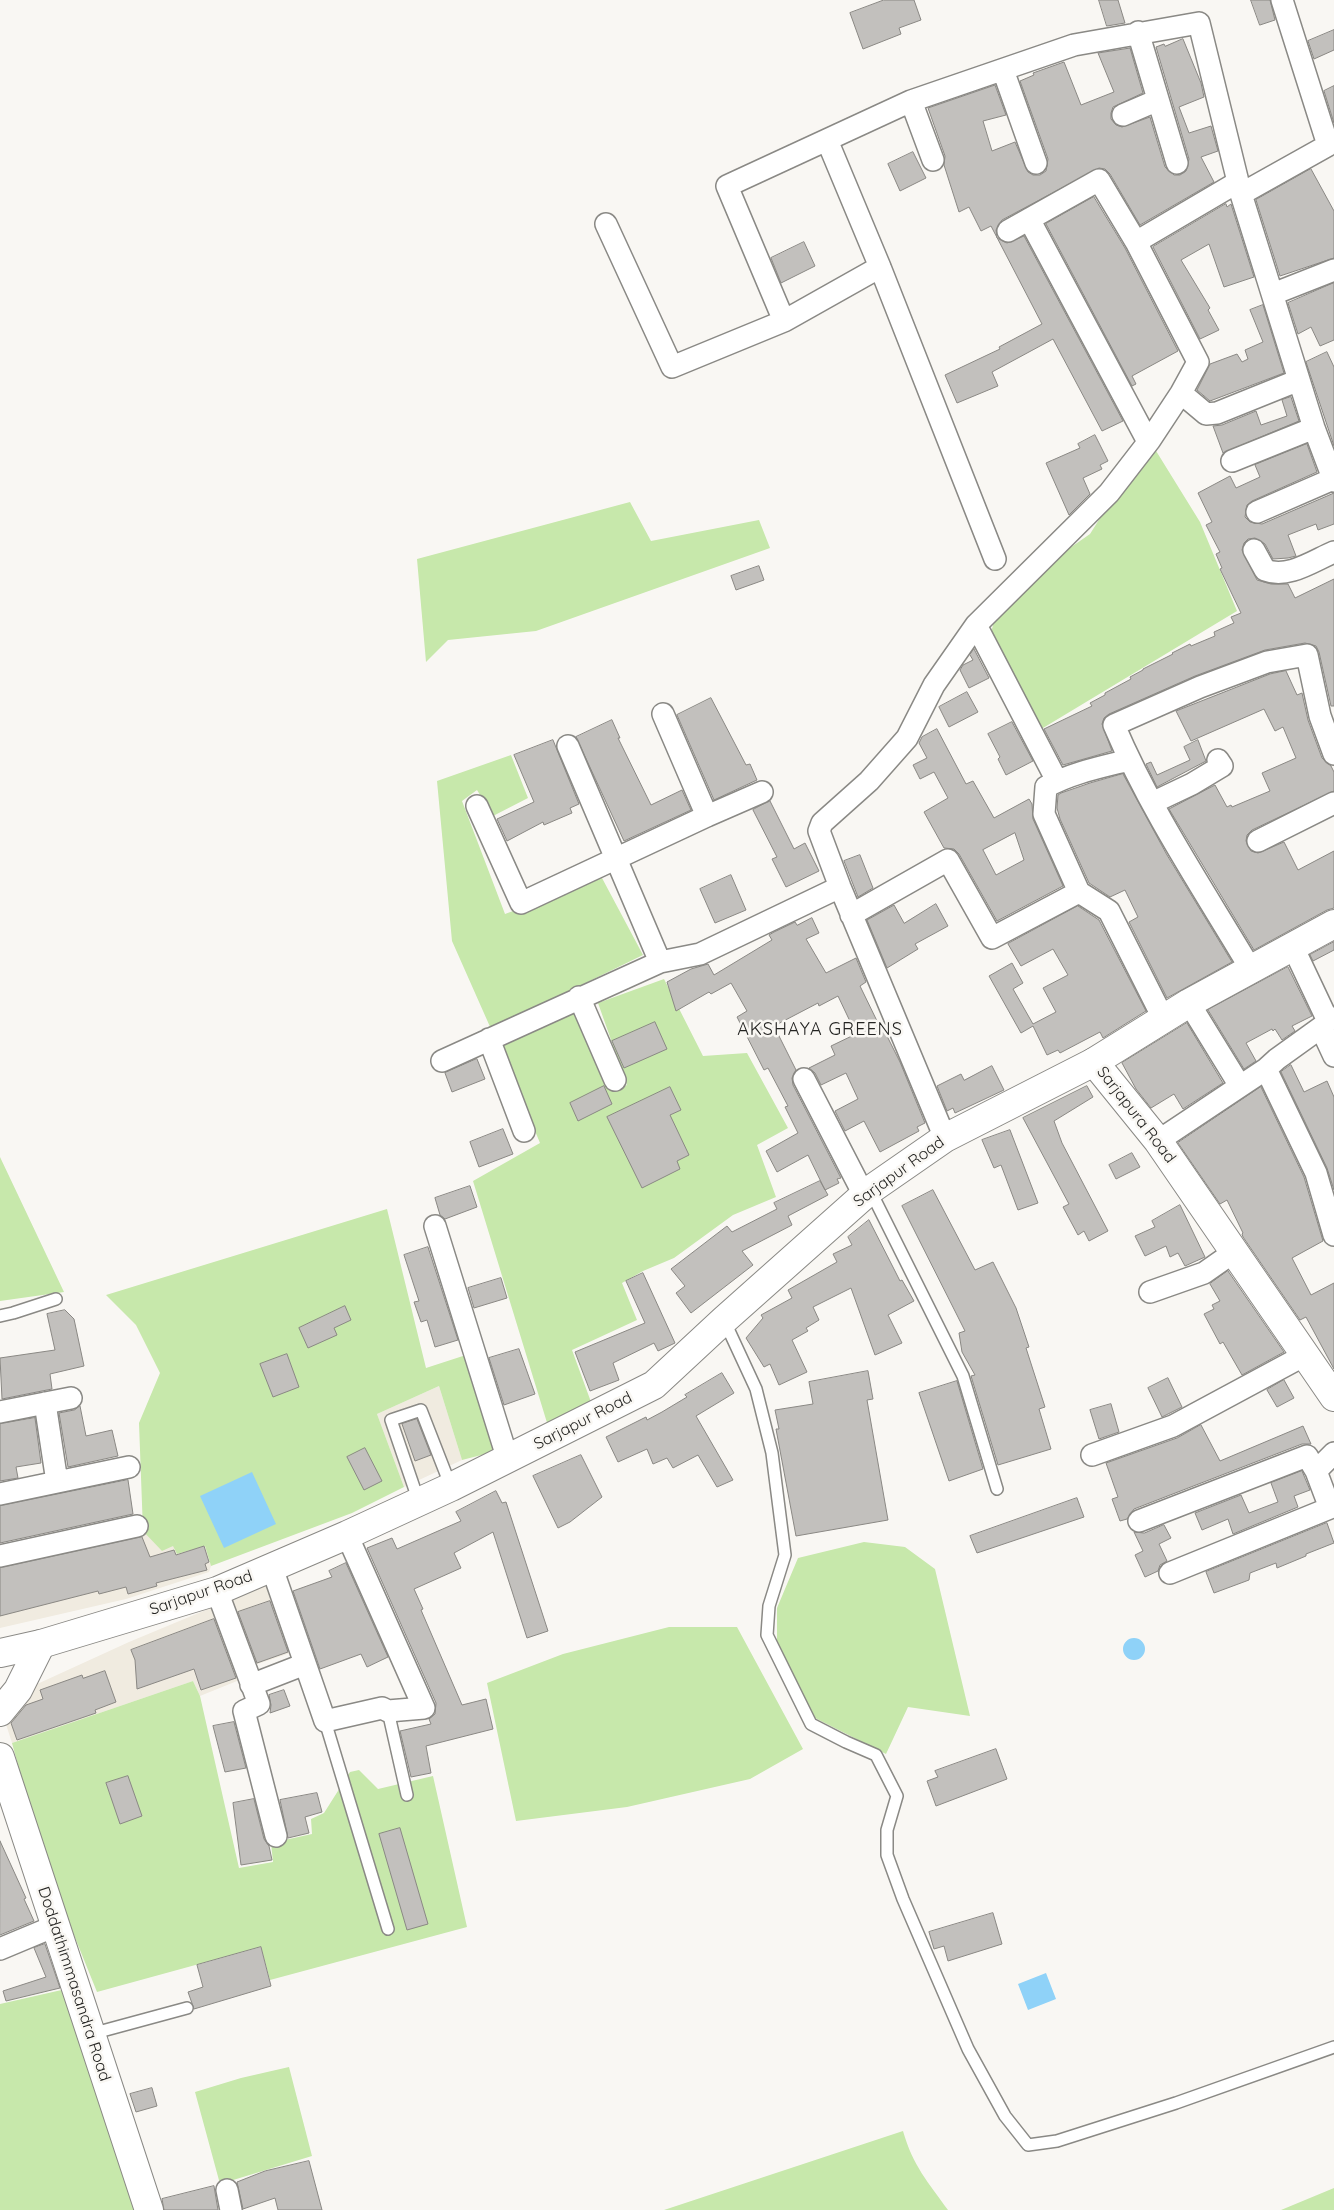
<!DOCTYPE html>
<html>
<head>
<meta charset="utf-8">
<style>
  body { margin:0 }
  canvas { display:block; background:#f9f7f3 }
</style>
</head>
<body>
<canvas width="1334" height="2210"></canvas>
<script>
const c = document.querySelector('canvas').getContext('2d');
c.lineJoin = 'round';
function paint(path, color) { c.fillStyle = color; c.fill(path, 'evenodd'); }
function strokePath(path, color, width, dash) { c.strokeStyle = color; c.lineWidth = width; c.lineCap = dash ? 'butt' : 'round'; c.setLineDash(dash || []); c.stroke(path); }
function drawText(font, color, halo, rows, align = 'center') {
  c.font = font + ' Quicksand,sans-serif'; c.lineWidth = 5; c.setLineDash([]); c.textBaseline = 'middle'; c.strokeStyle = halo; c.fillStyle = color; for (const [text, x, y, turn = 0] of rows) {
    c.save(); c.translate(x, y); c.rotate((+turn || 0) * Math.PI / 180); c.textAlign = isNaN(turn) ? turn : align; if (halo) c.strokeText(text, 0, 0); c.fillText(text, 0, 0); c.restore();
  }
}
paint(new Path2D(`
  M439 1386 462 1460 404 1487 377 1414Z
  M143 1531 174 1546 177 1554 205 1546 211 1566 209 1572 126 1599 0 1628V1559Z
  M273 1582 296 1651 240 1670 242 1679 200 1696 193 1681 12 1743 4 1718 35 1685 129 1642Z`), '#f0ebe0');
paint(new Path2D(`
  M1153 446 1200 522 1237 611 1038 731 991 633 994 621 1051 561 1090 534 1107 507 1146 464Z
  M630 502 651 541 759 520 770 548 536 631 448 640 426 662 417 559Z
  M511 755 528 798 493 816 477 790 462 801 505 914 602 878 643 955 491 1029 452 941 437 781Z
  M664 979 703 1056 747 1053 788 1128 757 1145 776 1197 733 1215 674 1258 643 1271 622 1283 637 1320 572 1350 591 1402 548 1426 473 1181 540 1143 499 1044 574 1009 614 1091 627 1085 598 1003Z
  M0 1157 64 1292 0 1301Z
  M387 1209 426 1368 466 1355 497 1451 462 1460 439 1386 377 1414 404 1487 352 1513 211 1566 205 1546 177 1554 173 1546 162 1551 143 1531 139 1423 160 1373 136 1325 106 1295Z
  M864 1542 905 1547 935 1569 970 1716 908 1707 886 1754 815 1718 777 1646V1608L798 1558Z
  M669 1627H737L803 1749 750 1779 627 1807 516 1821 487 1683 563 1654Z
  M193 1681 200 1696 239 1868 273 1862 271 1843 312 1834 311 1819 324 1813 350 1772 359 1770 378 1789 433 1776 467 1927 270 1980 261 1947 97 1992 44 1861 12 1743Z
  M66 1989 141 2210H0V2004Z
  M289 2067 312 2156 220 2184 195 2092 241 2078Z
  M903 2131C913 2166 928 2182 948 2210H664Z
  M1334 2188V2210H1281Z`), '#c7e8ab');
paint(new Path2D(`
  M252 1472 276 1524 224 1548 200 1496Z
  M1123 1649a11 11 0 1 1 22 0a11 11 0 1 1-22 0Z
  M1046 1973 1056 1999 1028 2010 1018 1984Z`), '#8fd2f8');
const building = new Path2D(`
  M884 0H914L921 20 899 28 901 34 863 49 850 13Z
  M1099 0H1118L1125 23 1107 26Z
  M1251 0H1270L1275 20 1260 25Z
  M1334 30V50L1314 59 1308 41Z
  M1183 39 1201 83 1204 97 1179 107 1189 133 1211 126 1218 151 1201 157 1214 182 1140 225 1110 174 1105 169 1099 168 1002 220 996 230 997 238 1007 243 1024 236 1123 421 1102 431 1053 339 992 372 998 386 957 403 945 375 1000 349 999 347 1042 324 991 226 981 231 969 207 959 212 944 165 945 156 928 108 995 85 1006 115 983 121 992 151 1015 142 1028 172 1033 175H1040L1046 171 1048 159 1020 81 1034 75 1033 73 1064 62 1081 105 1114 92 1098 53 1130 48 1143 93 1113 107 1111 113V119L1116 125 1122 127 1150 117 1165 167 1174 175H1180L1186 171 1189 159 1156 47 1164 44 1165 46Z
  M1334 86V123L1324 91Z
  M913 152 926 178 900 191 888 164Z
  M1311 169 1334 211V258L1280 276 1256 200Z
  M1094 197 1125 248 1178 351 1132 376 1136 384 1132 386 1046 224Z
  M1226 204 1227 207 1231 204 1254 277 1224 287 1209 244 1181 260 1210 308 1208 310 1219 330 1200 339 1153 247Z
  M804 242 815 266 781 283 771 258Z
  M1334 283V340L1320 346 1311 327 1298 334 1288 303Z
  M1263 305 1284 373 1210 401 1197 390 1210 364 1237 354 1242 362 1248 359 1245 350 1263 342 1250 310Z
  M1327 352 1334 367V446L1306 362Z
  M1291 397 1299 421 1223 453 1213 426 1222 425 1256 411 1261 425 1287 416 1282 400Z
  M1095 435 1108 461 1100 465 1102 469 1083 478 1090 494 1069 515 1046 463 1080 448 1078 444Z
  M1307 444 1317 472 1252 501 1247 505 1245 517 1250 522 1262 524 1334 493V524L1318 530 1316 524 1288 535 1296 556 1288 558 1273 559 1265 544 1255 538 1248 539 1244 543 1242 550 1257 580 1271 584H1288L1295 598 1334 579V706H1331L1319 652 1316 646 1305 643 1265 650 1195 676 1109 714 1104 718 1102 724 1112 751 1063 765 1044 729 1092 706 1090 703 1105 695V693L1131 679 1130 677 1143 670V669L1173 654 1172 653 1190 644 1191 646 1215 636 1214 632 1234 623 1231 617 1241 613 1220 569 1222 568 1216 554 1220 552 1206 525 1212 522 1198 493 1230 476 1236 488 1260 477 1255 465Z
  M759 566 764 580 736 590 731 576Z
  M974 649 989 678 969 688 960 670 963 665 973 660 970 655Z
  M1286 671 1297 695 1302 693 1308 720 1322 758 1331 766 1334 772V791L1252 830 1247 835 1246 841 1251 851 1258 853 1284 842 1298 870 1334 851V908L1327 910 1254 950 1169 809 1215 785 1227 807 1231 805 1232 807 1270 791 1262 773 1296 758 1283 727 1275 731 1264 709 1191 741 1176 711 1270 674Z
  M967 692 978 712 949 727 939 707Z
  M711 698 746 765 750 764 757 780 714 800 677 715Z
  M612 720 620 738H618L651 805 682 790 691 810 624 841 576 737Z
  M1012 722 1033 761 1006 775 998 759 1000 757 988 734Z
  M937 729 966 784 973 781 994 818 1029 799 1032 804 1033 819 1063 886 997 921 959 854 954 849 944 848 924 812 948 798 934 772 920 779 913 765 927 758 919 743 922 737ZM1015 833 1024 860 996 875 983 850Z
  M553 740 579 804 570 808 572 813 544 825 543 822 507 841 497 819 534 802 514 755Z
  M1198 740 1206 761 1157 787 1146 764 1151 762 1157 775 1190 760 1184 747Z
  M1123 774 1167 855 1232 962 1167 998 1129 922 1138 917 1125 890 1110 897 1089 883 1060 819 1057 808 1058 795 1061 793 1090 783Z
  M770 801 794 849 805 843 819 871 786 887 772 859 777 857 753 810Z
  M860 855 873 888 858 897 844 861Z
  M731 875 746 910 715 923 700 889Z
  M936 904 948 926 915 944 918 949 887 968 867 920 894 905 904 923Z
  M1078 906 1099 920 1146 1011 1103 1038 1100 1032 1060 1053 1058 1050 1047 1055 1033 1026 1021 1033 989 976 1012 963 1023 983 1013 989 1033 1024 1056 1012 1043 988 1068 975 1053 949 1021 966 1008 944Z
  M812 918 819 933 806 939 826 973 856 958 866 982 860 986 878 1023 880 1022 900 1062 925 1123 917 1127 919 1131 880 1152 864 1121 845 1131 835 1111 858 1099 846 1073 821 1085 815 1073 809 1068 835 1055 831 1046 856 1034 838 996 819 1006 818 1003 774 1026 796 1070 792 1078 793 1085 841 1178 837 1179 839 1183 825 1190 808 1155 777 1172 766 1151 798 1133 785 1107 788 1106 768 1068 764 1070 737 1017 747 1011 731 983 711 994 709 992 676 1011 667 982 691 969 708 964 714 975 772 940 769 935 774 932 795 922 797 925Z
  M1334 942V950L1313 961 1310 955Z
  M1288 967 1312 1016 1292 1026 1295 1031 1282 1040 1275 1029 1273 1031 1272 1029 1246 1043 1256 1061 1244 1069 1208 1010Z
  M655 1022 667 1049 624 1068 612 1041Z
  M1187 1023 1223 1083 1183 1109 1174 1094 1151 1108 1136 1089 1122 1063Z
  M477 1059 485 1079 452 1092 445 1073Z
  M1291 1065 1304 1092 1327 1081 1334 1097V1190L1327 1168 1281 1072Z
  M992 1066 1004 1090 955 1113 953 1108 947 1111 937 1086 961 1074 964 1080Z
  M604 1086 612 1104 578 1121 570 1103Z
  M1087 1086 1093 1097 1054 1121 1062 1143 1108 1231 1089 1241 1084 1231 1078 1235 1063 1207 1069 1204 1023 1118Z
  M670 1087 681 1110 670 1115 689 1155 677 1161 680 1169 642 1188 607 1117Z
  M1261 1087 1304 1177 1323 1241 1292 1258 1311 1295 1334 1283V1369L1306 1317 1300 1320 1243 1237 1242 1234 1243 1233 1227 1200 1220 1204 1178 1143Z
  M503 1129 513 1154 479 1167 470 1142Z
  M1010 1130 1038 1203 1018 1210 1001 1165 994 1168 982 1140Z
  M1132 1153 1140 1167 1116 1179 1109 1165Z
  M820 1181 828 1195 788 1216 792 1225 742 1251 753 1265 691 1313 676 1293 685 1286 671 1269 727 1226 732 1232 777 1209 774 1203Z
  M470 1186 477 1207 445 1219 440 1215 435 1198Z
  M933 1190 975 1270 993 1262 1016 1308 1029 1347 1026 1348 1045 1407 1039 1409 1051 1449 998 1465 971 1376 975 1375 962 1352 959 1333 965 1331 902 1206Z
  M1180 1205 1205 1257 1185 1266 1178 1253 1170 1257 1166 1246 1145 1256 1135 1236 1155 1227 1152 1221Z
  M869 1220 896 1273 900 1281 902 1280 914 1301 888 1315 902 1343 875 1355 851 1288 813 1307 819 1320 806 1328 808 1331 792 1340 807 1372 779 1385 770 1364 764 1367 746 1338 763 1318 761 1315 792 1298 788 1290 837 1262 833 1254 852 1245 848 1237Z
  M428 1247 458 1340 435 1347 427 1320 421 1322 414 1302 419 1301 404 1255Z
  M1228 1271 1284 1352 1242 1375 1223 1342 1220 1344 1204 1314 1214 1309 1212 1305 1220 1301 1210 1284Z
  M643 1273 675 1343 658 1351 654 1343 613 1363 619 1380 590 1391 575 1352 645 1323 626 1281Z
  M501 1278 507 1298 474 1308 468 1288Z
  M345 1306 351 1320 334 1328 337 1335 308 1348 299 1328Z
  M65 1310 74 1319 84 1366 50 1374 52 1389 2 1399 0 1358 55 1350 47 1314Z
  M519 1349 535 1394 504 1405 489 1358Z
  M287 1354 299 1387 273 1397 260 1364Z
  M868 1371 873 1399 867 1400 888 1520 796 1536 776 1429H779L775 1410 813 1404 809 1382Z
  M722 1373 734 1393 696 1416 733 1480 717 1487 698 1455 673 1468 667 1458 653 1464 647 1449 618 1462 606 1437 646 1417 647 1420 662 1412 687 1397 685 1395Z
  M1168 1378 1182 1407 1162 1417 1148 1388Z
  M1284 1380 1294 1398 1277 1407 1267 1390Z
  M957 1381 983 1469 949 1481 919 1393Z
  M1111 1404 1119 1432 1099 1439 1090 1410Z
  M80 1406 86 1436 112 1430 118 1456 68 1467 59 1413 74 1410Z
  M35 1418 41 1463 16 1467 18 1478 0 1481V1424Z
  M417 1419 431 1455 415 1461 402 1424Z
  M1201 1425 1220 1461 1303 1426 1311 1444H1302L1134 1509 1127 1519 1120 1521 1112 1499 1118 1497 1106 1463 1177 1438Z
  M365 1448 382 1481 364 1490 347 1457Z
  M581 1455 602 1497 570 1522 558 1528 533 1476Z
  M1302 1471 1310 1490 1294 1496 1298 1507 1233 1534 1228 1519 1202 1530 1195 1513 1241 1495 1249 1513 1278 1502 1271 1483Z
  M128 1480 133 1514 0 1543V1506Z
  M496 1491 502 1503 506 1502 548 1631 527 1638 493 1532 454 1553 461 1568 414 1589 423 1609 421 1610 462 1705 486 1699 493 1729 426 1746 431 1773 411 1777 400 1731 431 1724 429 1719 435 1714 436 1703 367 1548 392 1538 397 1549 461 1521 456 1512Z
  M1077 1498 1084 1517 977 1553 970 1536Z
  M1327 1523 1334 1543 1306 1554V1556L1277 1568 1276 1563 1250 1573 1249 1580 1214 1593 1206 1572Z
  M1164 1525 1171 1538 1159 1544 1167 1561 1160 1565 1158 1571 1145 1577 1135 1555 1143 1551 1134 1532 1144 1533Z
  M142 1537 150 1557 174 1550 176 1555 204 1546 209 1562 205 1564 207 1570 156 1583 157 1586 128 1594 126 1587 99 1594 98 1591 0 1616V1568Z
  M346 1563 388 1657 367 1667 361 1654 320 1669 293 1591 332 1577 329 1571Z
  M270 1601 288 1652 257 1663 238 1612Z
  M214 1619 236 1678 201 1690 194 1669 137 1689 135 1660 131 1650Z
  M105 1671 116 1702 95 1710 96 1713 17 1740 11 1723 26 1705 43 1699 40 1690 82 1675 83 1678Z
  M284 1690 290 1706 270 1713 271 1705 269 1695Z
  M234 1722 246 1768 225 1772 213 1726Z
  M996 1749 1007 1779 936 1806 927 1781 938 1777 935 1771Z
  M128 1776 142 1816 120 1824 106 1783Z
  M317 1793 322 1812 305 1817 309 1833 288 1838 280 1800Z
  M254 1799 264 1839 269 1846 272 1860 241 1865 233 1803Z
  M400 1828 428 1924 407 1930 379 1834Z
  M0 1841 26 1898 24 1899 34 1921 0 1935Z
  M993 1913 1002 1944 948 1961 944 1946 934 1949 929 1932Z
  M45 1944 60 1988 6 2001 3 1991 46 1977 34 1948Z
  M261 1947 271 1986 194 2009 188 1992 203 1987 197 1965Z
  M152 2088 157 2106 136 2112 130 2094Z
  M309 2161 322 2210H278L275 2198 243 2209 237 2182 265 2171Z
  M214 2186 218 2210H164L162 2199Z`);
paint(building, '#c2c0bd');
strokePath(building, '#8a8884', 1);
const service = new Path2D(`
  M870 1190 963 1376 997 1489
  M0 1316 13 1313 56 1299
  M724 1320 756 1389 772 1453 785 1555 769 1606 767 1635 811 1724 846 1742 876 1755 897 1796 887 1830V1855L903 1899 968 2049 1005 2116 1028 2145 1057 2141 1176 2103 1334 2047
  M419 1502 391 1420 421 1410 451 1487
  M388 1711 407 1795
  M325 1721 388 1929
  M91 2034 187 2008`);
const minor = new Path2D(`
  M1282 0 1328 145
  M1138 32 1177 163
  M1003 70 1036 163
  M911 101 933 160
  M1123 115 1158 100
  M827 140 880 267 995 559
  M1241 194 1334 142
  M1029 219 1145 436 1150 440
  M606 224 672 367 784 321 880 267
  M1136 242 1238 182
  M1273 294 1334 270
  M784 321 727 186 911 101 1074 45 1199 23 1241 194 1314 428 1334 481
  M1181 393 1206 414 1217 413 1299 380
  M1232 461 1314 428
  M1257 512 1333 479
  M1254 550 1265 570C1288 579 1313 561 1334 552
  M976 625 1057 781
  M663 714 707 816
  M568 746 660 962
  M1129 760C1101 767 1071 773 1046 787L1044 814 1079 892 1109 911 1163 1018
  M1152 803 1192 784 1222 766 1218 760
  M477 806 521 903 707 816 762 792
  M1258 841 1334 803
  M851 915 948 860 992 938 1079 892
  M1293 947 1328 1021
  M1250 968C1203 889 1150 810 1114 725L1200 687 1267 662 1307 655 1320 716 1334 754
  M579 997 615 1080
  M1189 1003 1240 1086
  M1321 1028 1334 1056
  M489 1039 524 1131
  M442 1061 660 962 700 954 840 887
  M1266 1069 1316 1173 1334 1235
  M804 1079 864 1195
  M945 1138 840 887 819 831 822 823 869 781 907 738 934 685 976 625 1109 493 1150 440 1181 393 1198 362 1136 242 1099 180 1008 231
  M1158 1141 1266 1069 1277 1059 1334 1018
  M435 1226 508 1460
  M1150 1292 1204 1273 1234 1252
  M45 1403 57 1482
  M0 1412 71 1398
  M1092 1455 1173 1426 1305 1355
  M0 1494 129 1467
  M1139 1521 1307 1456 1316 1471 1334 1453
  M0 1556 137 1526
  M272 1568 325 1721 382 1708 388 1711 424 1708 347 1535
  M1170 1573 1330 1508 1316 1471
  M217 1591 259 1704 244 1711 276 1836
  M251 1685 305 1664
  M0 1949 55 1926
  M227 2190 231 2210`);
const tertiary = new Path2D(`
  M1094 1062 1189 1003 1334 924
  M0 1712 18 1690 41 1644
  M0 1757 149 2210`);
const secondary = new Path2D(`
  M0 1653 41 1644 217 1591 347 1535 451 1487 654 1385 724 1320 870 1190 945 1138 1094 1062 1158 1141 1334 1397`);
strokePath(service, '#8a8985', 14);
strokePath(minor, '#8a8985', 24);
strokePath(tertiary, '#8a8985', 30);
strokePath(secondary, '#8a8985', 30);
strokePath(service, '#fff', 11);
strokePath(minor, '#fff', 21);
strokePath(tertiary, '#fff', 28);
strokePath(secondary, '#fff', 28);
drawText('16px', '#242422', '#f9f7f3', [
  ["Sarjapura Road",1136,1115,52],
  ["Sarjapur Road",899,1172,-36],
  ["Sarjapur Road",583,1421,-27],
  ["Sarjapur Road",201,1593,-19],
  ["Doddathimmasandra Road",74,1984,72]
]);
c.letterSpacing = '1px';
drawText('18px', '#242422', '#f9f7f3', [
  ["AKSHAYA GREENS",820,1030]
]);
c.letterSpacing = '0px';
</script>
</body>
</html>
